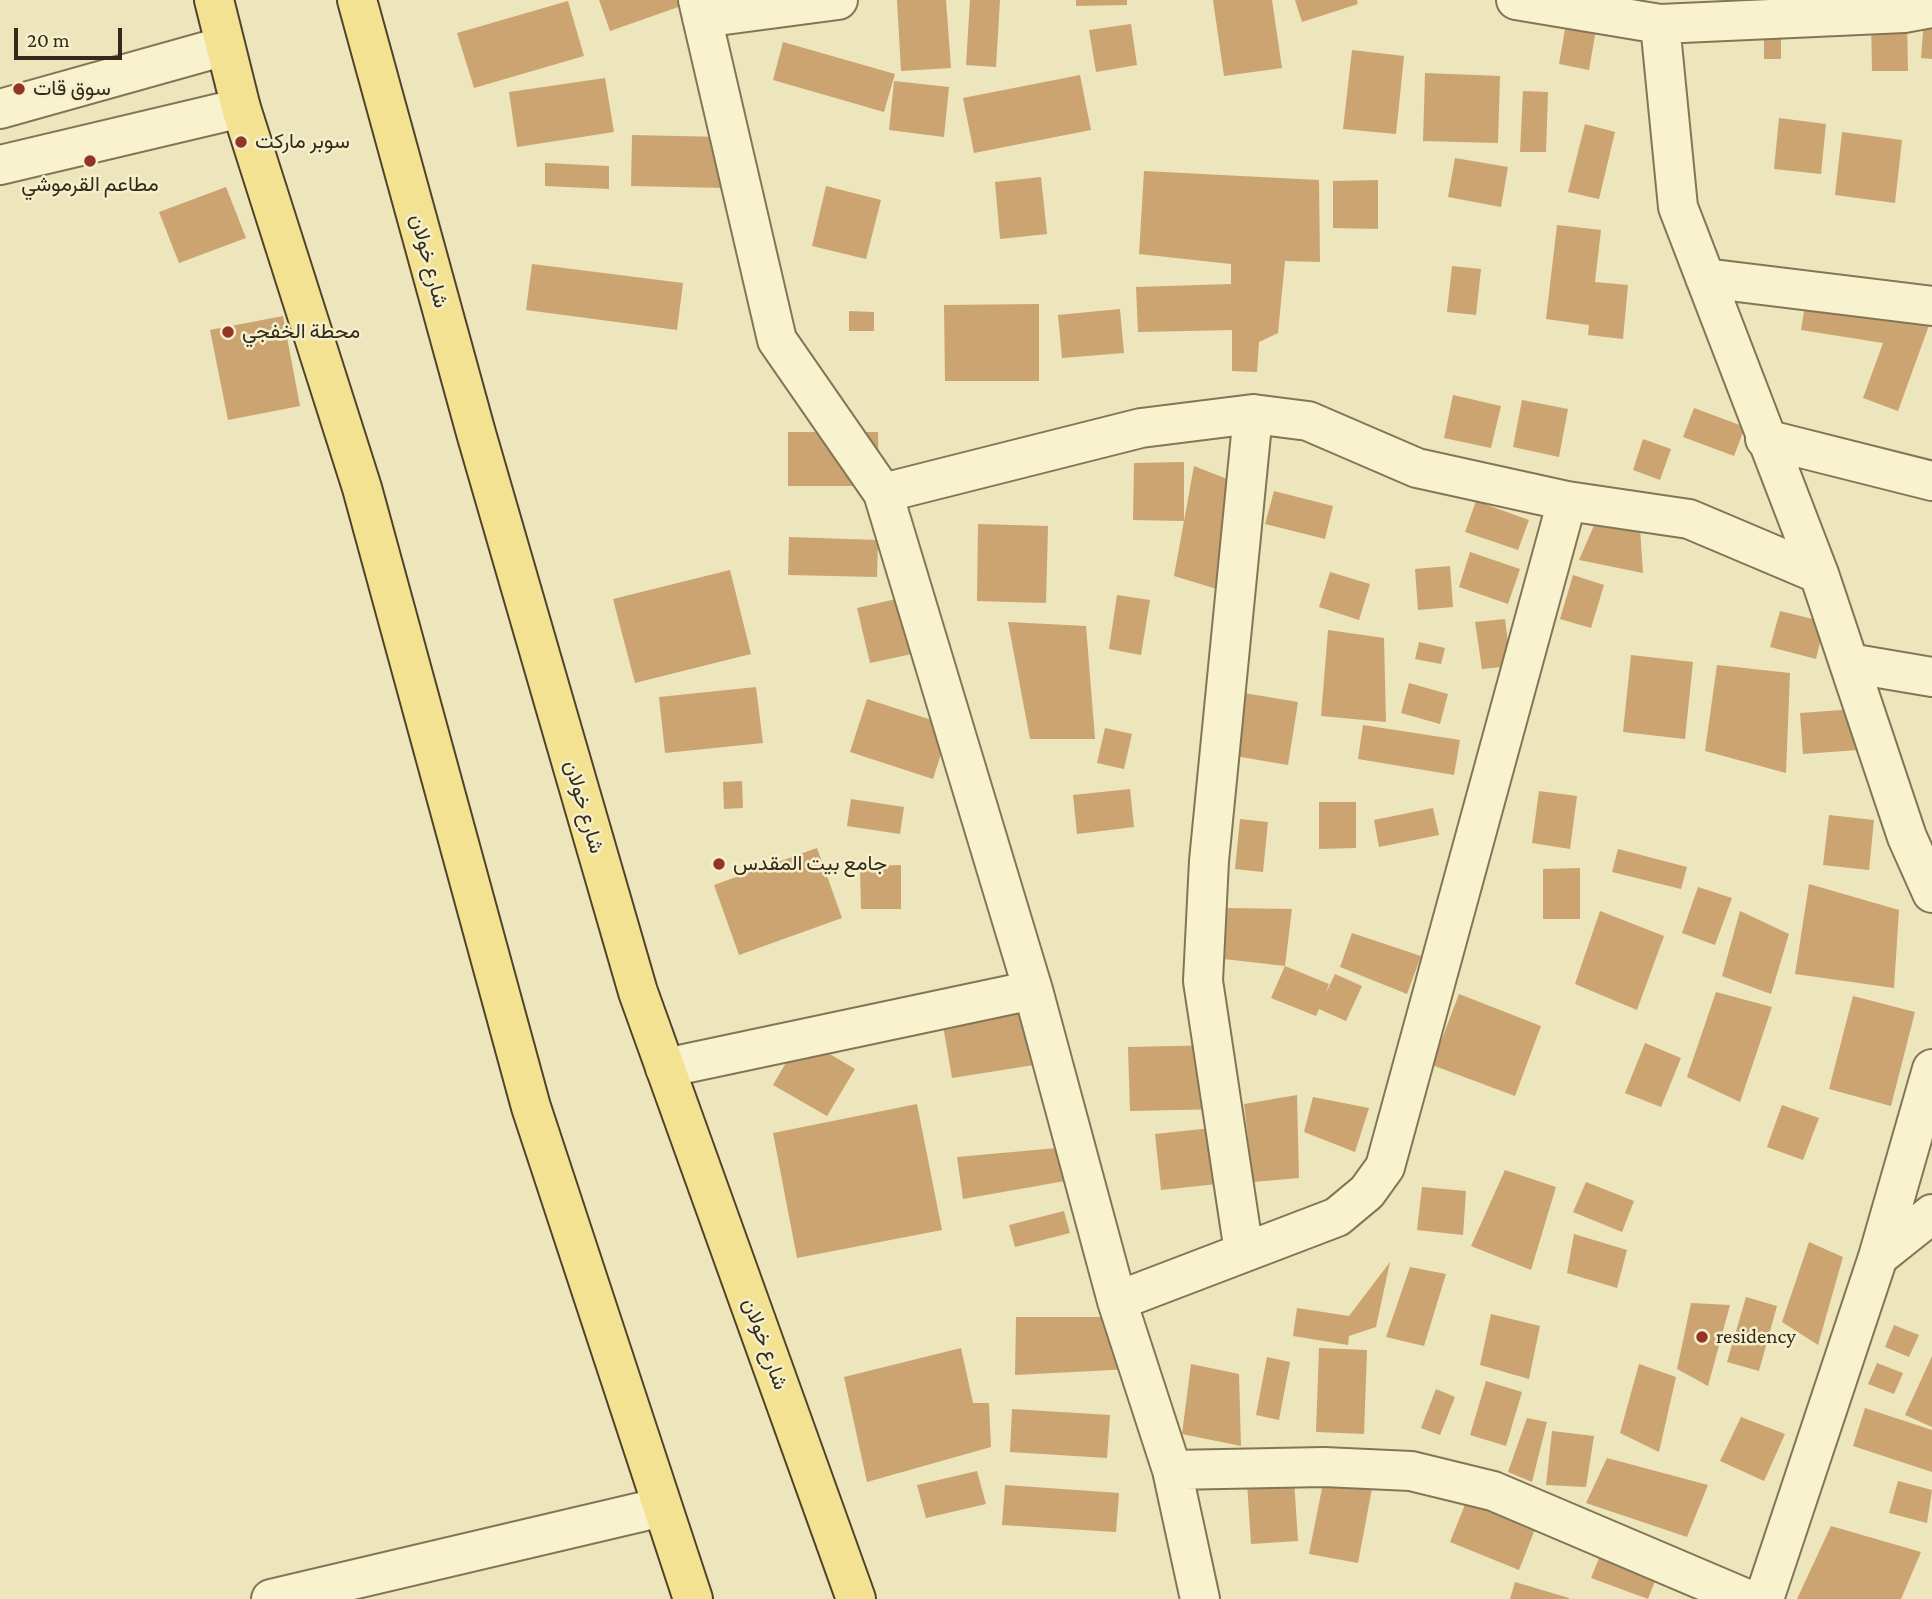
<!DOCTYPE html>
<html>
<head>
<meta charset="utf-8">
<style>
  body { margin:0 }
  #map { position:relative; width:1932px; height:1599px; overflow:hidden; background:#ede5bc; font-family:"Crimson Pro",serif }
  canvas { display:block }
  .scale { position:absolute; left:14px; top:28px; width:108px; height:32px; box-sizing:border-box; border:4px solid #332a1b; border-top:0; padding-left:9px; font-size:21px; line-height:24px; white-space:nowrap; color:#332a1b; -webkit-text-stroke:5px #f5efcb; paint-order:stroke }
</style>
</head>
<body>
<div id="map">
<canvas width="1932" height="1599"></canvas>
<div class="scale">20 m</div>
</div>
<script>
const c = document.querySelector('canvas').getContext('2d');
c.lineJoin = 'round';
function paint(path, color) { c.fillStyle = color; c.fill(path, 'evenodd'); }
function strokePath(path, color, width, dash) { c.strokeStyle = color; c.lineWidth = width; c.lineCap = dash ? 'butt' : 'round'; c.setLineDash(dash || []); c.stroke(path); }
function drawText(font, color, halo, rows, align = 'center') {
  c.font = font + ' "Crimson Pro",Vazirmatn,serif'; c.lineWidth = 5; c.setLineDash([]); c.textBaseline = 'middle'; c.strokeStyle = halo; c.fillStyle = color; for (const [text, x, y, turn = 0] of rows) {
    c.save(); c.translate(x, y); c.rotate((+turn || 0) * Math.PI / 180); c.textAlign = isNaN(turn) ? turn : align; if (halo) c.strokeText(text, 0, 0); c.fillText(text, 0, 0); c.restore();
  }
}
paint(new Path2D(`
  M599 0H686L687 4 610 31Z
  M897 0H946L951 68 901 71Z
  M970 0H1000L996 67 966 65Z
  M1076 0H1127V5L1076 6Z
  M1213 0H1272L1282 68 1224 76Z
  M1295 0H1357L1358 4 1302 22Z
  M1570 0 1601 1 1589 70 1559 64Z
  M568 1 584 56 474 88 457 33Z
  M1925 6H1932V59L1921 58Z
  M1907 18 1908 71H1872L1871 19Z
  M1131 24 1137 65 1096 72 1089 30Z
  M1764 27 1781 28V59H1764Z
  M783 42 895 74 884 112 773 80Z
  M1352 50 1404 56 1396 134 1343 129Z
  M1425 73 1500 76 1498 143 1423 141Z
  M1080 75 1091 130 974 153 963 98Z
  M605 78 614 132 517 147 509 92Z
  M894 81 949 87 944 137 889 130Z
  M1523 91 1548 92 1546 152H1520Z
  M1779 118 1826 124 1821 174 1774 169Z
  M1585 124 1615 132 1599 199 1568 192Z
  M1842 132 1902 140 1895 203 1835 195Z
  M632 135 726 137 725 188 631 186Z
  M1455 158 1508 167 1501 207 1448 197Z
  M545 163 609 166V189L545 186Z
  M1144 171 1319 180 1320 262 1285 261 1278 333 1259 342 1257 372 1232 371V330L1138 332 1136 287 1231 284V264L1139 254Z
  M1041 177 1047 234 1000 239 995 182Z
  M1378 180V229L1333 228V181Z
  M826 186 881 200 866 259 812 246Z
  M226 187 246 238 179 263 159 212Z
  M1557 225 1601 230 1595 282 1628 285 1623 339 1588 335 1589 325 1546 319Z
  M532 264 683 283 677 330 526 310Z
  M1452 266 1481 269 1476 315 1447 312Z
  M1808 286 1932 317 1898 411 1863 398 1883 343 1801 330Z
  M1039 304V381H945L944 305Z
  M1120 309 1124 353 1062 358 1058 315Z
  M849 311 874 312V331H849Z
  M283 316 300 406 228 420 210 330Z
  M1453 395 1501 406 1491 448 1444 438Z
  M1522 400 1568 409 1559 457 1513 447Z
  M1694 408 1745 427 1734 456 1683 437Z
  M788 432H878L879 486H788Z
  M1643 439 1671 449 1660 480 1633 470Z
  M1184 462V521L1133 520 1134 463Z
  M1194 466 1245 486 1230 593 1174 576Z
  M1274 491 1333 506 1325 539 1265 524Z
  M1476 501 1529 520 1518 550 1465 532Z
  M1595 523 1640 528 1643 573 1579 560Z
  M978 524 1048 526 1046 603 977 601Z
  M789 537 878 540 877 577 788 575Z
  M1470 552 1520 569 1508 604 1459 587Z
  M1450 566 1453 607 1418 610 1415 569Z
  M730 570 751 654 635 683 613 599Z
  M1330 572 1370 584 1359 620 1319 607Z
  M1573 575 1604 585 1591 628 1560 619Z
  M931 591 944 647 870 663 857 608Z
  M1117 595 1150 600 1141 655 1109 649Z
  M1780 611 1825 622 1816 659 1770 647Z
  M1505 619 1511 666 1482 669 1475 622Z
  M1008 622 1086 626 1095 739H1030Z
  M1328 630 1384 638 1386 722 1321 716Z
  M1419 642 1445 648 1441 664 1415 659Z
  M1631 655 1693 662 1685 739 1623 732Z
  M1717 665 1790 673 1786 773 1705 751Z
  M1409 683 1448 694 1440 724 1401 713Z
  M756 687 763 743 665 753 659 697Z
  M1244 693 1298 702 1288 765 1235 756Z
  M867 699 950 726 933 779 850 752Z
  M1855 709 1858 750 1803 754 1800 713Z
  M1363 725 1460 740 1454 775 1358 759Z
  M1105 728 1132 734 1124 769 1097 763Z
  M742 781 743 808 724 809 723 782Z
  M1130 789 1134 827 1077 834 1073 795Z
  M1539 791 1577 796 1570 849 1532 843Z
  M851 799 904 807 900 834 847 826Z
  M1319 802H1356V848L1319 849Z
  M1433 808 1439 835 1379 847 1374 820Z
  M1829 815 1874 820 1869 870 1823 865Z
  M1240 819 1268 822 1263 872 1235 869Z
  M817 848 842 918 739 955 714 885Z
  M1618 849 1687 867 1681 889 1612 872Z
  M901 865V909H861L860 866Z
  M1580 868V919H1543V869Z
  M1809 884 1899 910 1894 988 1795 974Z
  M1698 887 1732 898 1715 945 1682 933Z
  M1226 908 1292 909 1285 966 1329 984 1325 995 1335 974 1362 986 1346 1021 1319 1009 1316 1016 1271 998 1285 966 1215 958Z
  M1600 911 1664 936 1637 1010 1575 984Z
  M1740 911 1789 934 1771 994 1722 976Z
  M1352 933 1421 956 1407 994 1340 967Z
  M1027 982 1040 1064 952 1078 938 996Z
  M1716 992 1772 1007 1740 1102 1687 1077Z
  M1459 994 1541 1026 1515 1096 1432 1065Z
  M1853 996 1915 1012 1891 1106 1829 1089Z
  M801 1037 855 1069 827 1116 773 1085Z
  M1645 1043 1681 1058 1661 1107 1625 1093Z
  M1222 1045 1224 1109 1130 1111 1128 1047Z
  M1297 1095 1299 1178 1253 1182 1244 1104Z
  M1313 1097 1369 1108 1355 1152 1304 1132Z
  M917 1104 942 1230 797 1258 773 1133Z
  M1782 1105 1819 1118 1803 1160 1767 1147Z
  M1230 1126 1236 1182 1161 1190 1155 1134Z
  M1057 1148 1071 1180 963 1199 957 1157Z
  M1505 1170 1556 1187 1531 1270 1471 1246Z
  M1586 1182 1634 1201 1622 1232 1573 1212Z
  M1422 1187 1466 1191 1463 1235 1417 1230Z
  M1064 1211 1070 1233 1015 1247 1009 1225Z
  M1574 1234 1627 1250 1617 1288 1567 1273Z
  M1809 1242 1843 1257 1818 1345 1782 1322Z
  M1390 1262 1376 1327 1349 1336 1348 1345 1293 1336 1297 1308 1349 1316Z
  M1410 1267 1446 1274 1424 1346 1386 1337Z
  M1746 1297 1777 1306 1759 1371 1727 1362Z
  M1691 1303 1730 1305 1708 1386 1677 1369Z
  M1491 1314 1540 1326 1529 1379 1480 1365Z
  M1016 1317H1116L1131 1369 1015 1375Z
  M1894 1325 1919 1335 1909 1357 1885 1347Z
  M961 1348 973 1403H989L991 1447 867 1482 844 1377Z
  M1319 1348 1367 1350 1364 1434 1316 1432Z
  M1932 1356V1427L1905 1415Z
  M1267 1357 1290 1362 1279 1420 1256 1415Z
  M1877 1363 1903 1373 1894 1394 1868 1384Z
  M1191 1364 1239 1374 1241 1446 1182 1434Z
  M1639 1364 1676 1377 1659 1452 1620 1433Z
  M1486 1381 1522 1392 1506 1446 1470 1435Z
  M1436 1389 1455 1397 1440 1435 1421 1428Z
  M1865 1408 1932 1430V1472L1853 1446Z
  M1012 1409 1110 1415 1107 1458 1010 1452Z
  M1741 1417 1785 1434 1764 1481 1720 1461Z
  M1527 1418 1547 1422 1532 1482 1508 1472Z
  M1552 1431 1594 1436 1586 1487 1546 1485Z
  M1607 1458 1708 1485 1687 1537 1586 1503Z
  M1293 1464 1298 1541 1251 1544 1246 1467Z
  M977 1471 986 1504 926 1518 917 1485Z
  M1325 1473 1373 1483 1358 1563 1309 1554Z
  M1898 1481 1932 1490 1927 1523 1889 1513Z
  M1005 1485 1119 1493 1116 1532 1002 1525Z
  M1468 1497 1537 1524 1519 1570 1450 1542Z
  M1831 1526 1921 1552 1901 1599H1797Z
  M1606 1541 1662 1563 1648 1599 1591 1578Z
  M1515 1582 1569 1598V1599H1510Z`), '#cba472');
const minor = new Path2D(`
  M698 0 777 340 883 493 1033 990
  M1516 0 1660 24 1904 13 1932 8
  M702 18 838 0
  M1660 24 1678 207 1819 574 1907 837 1932 893
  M0 109 225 46
  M0 165 241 108
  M1705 278 1932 306
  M1765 439 1932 481
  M883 493 1141 428 1253 414 1308 421 1417 468 1567 501 1689 519 1819 574
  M1849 663 1932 677
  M665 1068 1033 990 1117 1301 1172 1470 1200 1599
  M1244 1252 1203 981 1209 861 1253 414
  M1878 1257 1932 1214
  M1117 1301 1337 1217 1367 1192 1385 1167 1567 501
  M1172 1470 1324 1467 1411 1471 1493 1491 1747 1599
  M271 1599 662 1507
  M1764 1599 1878 1257 1932 1069`);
const major = new Path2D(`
  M214 0 241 108 362 488 531 1107 693 1599
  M357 0 476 433 638 992 856 1599`);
strokePath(minor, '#847556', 42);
strokePath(major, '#51422b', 42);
strokePath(minor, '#f8f2cf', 38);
strokePath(major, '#f2e292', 38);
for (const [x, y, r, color] of [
  [19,89,7,"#933526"],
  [241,142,7,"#933526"],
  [90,161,7,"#933526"],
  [228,332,7,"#933526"],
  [719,864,7,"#933526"],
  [1702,1337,7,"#933526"]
]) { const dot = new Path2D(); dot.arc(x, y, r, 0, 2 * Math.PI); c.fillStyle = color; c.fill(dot); strokePath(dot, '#f5efcb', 2.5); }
drawText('21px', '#332a1b', '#f5efcb', [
  ["سوق قات",33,89],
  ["سوبر ماركت",255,142],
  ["مطاعم القرموشي",90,185,"center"],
  ["محطة الخفجي",242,332],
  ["جامع بيت المقدس",733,864],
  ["residency",1716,1337]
], 'left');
drawText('21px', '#332a1b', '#f5efcb', [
  ["شارع خولان",429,261,75],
  ["شارع خولان",584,807,74],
  ["شارع خولان",765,1344,70]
]);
</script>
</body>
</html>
